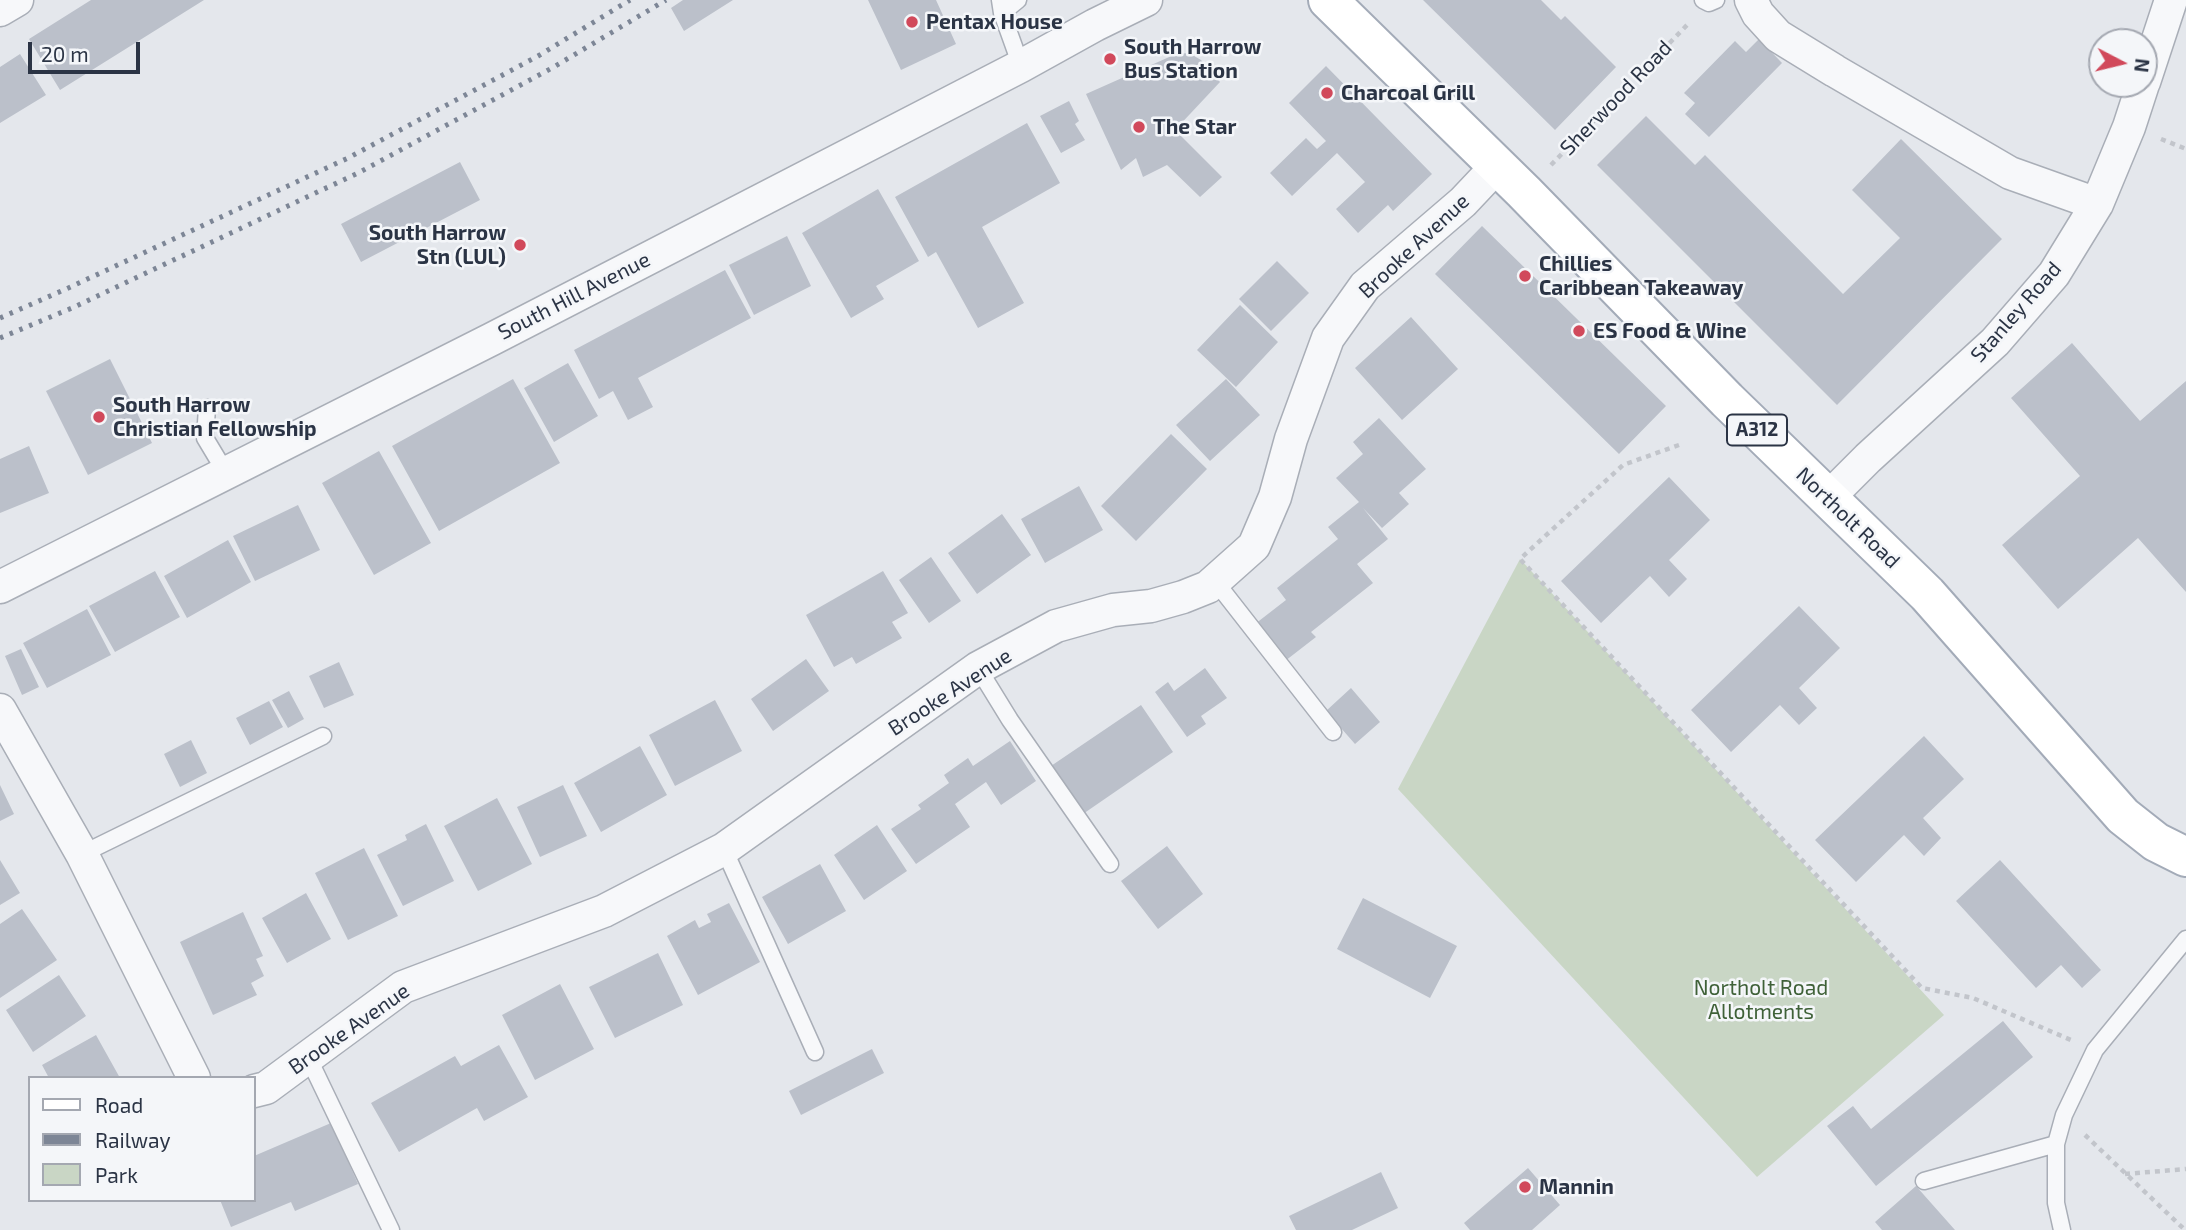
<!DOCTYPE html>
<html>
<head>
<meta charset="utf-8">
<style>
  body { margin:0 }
  #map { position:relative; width:2186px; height:1230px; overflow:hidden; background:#e4e7ec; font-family:"Exo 2",sans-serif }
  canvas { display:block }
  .legend { position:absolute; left:28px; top:1076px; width:228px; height:126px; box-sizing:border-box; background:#f4f6f9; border:2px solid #a4a8b1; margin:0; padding:9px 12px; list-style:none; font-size:21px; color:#2b3445 }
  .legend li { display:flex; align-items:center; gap:14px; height:35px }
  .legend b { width:35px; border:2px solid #a4a8b1 }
  .north { position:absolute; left:2088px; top:28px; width:70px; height:70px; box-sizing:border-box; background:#f4f6f9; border:2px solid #a4a8b1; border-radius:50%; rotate:97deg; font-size:19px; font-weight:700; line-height:28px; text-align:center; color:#2b3445 }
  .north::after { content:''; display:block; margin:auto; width:24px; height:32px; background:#d1495b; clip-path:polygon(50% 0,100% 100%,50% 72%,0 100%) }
  .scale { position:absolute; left:28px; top:42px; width:112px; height:32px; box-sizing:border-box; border:4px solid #2b3445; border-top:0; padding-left:9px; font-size:21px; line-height:24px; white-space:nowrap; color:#2b3445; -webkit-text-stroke:5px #f4f6f9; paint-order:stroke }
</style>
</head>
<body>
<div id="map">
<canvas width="2186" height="1230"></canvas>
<ul class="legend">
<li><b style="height:9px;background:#fff"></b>Road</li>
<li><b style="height:9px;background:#7d8696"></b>Railway</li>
<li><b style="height:19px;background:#c9d6c5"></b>Park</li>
</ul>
<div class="north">N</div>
<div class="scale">20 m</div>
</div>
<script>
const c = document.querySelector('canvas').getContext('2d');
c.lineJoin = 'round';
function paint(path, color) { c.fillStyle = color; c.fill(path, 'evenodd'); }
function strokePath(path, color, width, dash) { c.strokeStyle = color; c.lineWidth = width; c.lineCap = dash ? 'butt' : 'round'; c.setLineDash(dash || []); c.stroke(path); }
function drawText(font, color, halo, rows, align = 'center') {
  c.font = font + ' "Exo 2",sans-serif'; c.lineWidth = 5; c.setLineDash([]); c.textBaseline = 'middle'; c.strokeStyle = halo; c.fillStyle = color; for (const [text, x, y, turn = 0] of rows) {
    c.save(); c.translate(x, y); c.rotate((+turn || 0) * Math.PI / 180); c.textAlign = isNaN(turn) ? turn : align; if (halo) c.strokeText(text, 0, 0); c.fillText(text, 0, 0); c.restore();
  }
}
paint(new Path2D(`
  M1520 559 1944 1015 1757 1177 1398 789Z`), '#c9d6c5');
paint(new Path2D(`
  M91 0H204L60 90 29 39Z
  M683 0H733L684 31 671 8Z
  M868 0H936L956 44 901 70Z
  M1423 0H1541L1561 20 1565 16 1616 67 1555 130Z
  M1759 39 1782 63 1709 137 1685 114 1695 103 1684 93 1735 41 1746 52Z
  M1189 53 1201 60 1220 82 1175 130 1222 177 1200 197 1167 165 1143 177 1136 158 1121 170 1086 94 1176 54Z
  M20 54 46 95 0 123V67Z
  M1326 66 1432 174 1393 211 1388 205 1358 233 1336 209 1365 182 1337 153 1292 196 1270 173 1306 138 1317 149 1326 141 1289 103Z
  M1069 101 1079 121 1075 124 1085 140 1061 153 1040 116Z
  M1646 116 1695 165 1705 155 1843 294 1900 238 1852 190 1901 139 2002 239 1837 405 1597 165Z
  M1027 123 1060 183 982 227 1024 303 978 328 936 252 928 257 895 197Z
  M460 162 480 200 361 262 341 224Z
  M878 189 919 261 876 286 884 299 851 318 802 233Z
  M1482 226 1666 406 1619 454 1435 274Z
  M787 236 811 286 754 315 729 265Z
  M1277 261 1309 293 1271 331 1239 299Z
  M725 270 751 318 638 378 653 407 628 420 613 391 599 399 574 350Z
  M1240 305 1278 342 1236 387 1197 350Z
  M1411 317 1458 369 1402 420 1355 368Z
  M2072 343 2140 421 2186 381V592L2138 538 2058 609 2002 545 2080 476 2011 398Z
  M110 359 152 443 88 475 46 391Z
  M568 363 598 416 554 442 524 388Z
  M513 379 560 463 439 531 392 446Z
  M1226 379 1260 415 1210 461 1176 425Z
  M1379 418 1426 469 1399 493 1409 504 1382 528 1363 508 1388 539 1357 564 1373 583 1311 632 1316 637 1285 661 1255 624 1286 600 1277 588 1338 539 1328 527 1359 502 1336 478 1363 454 1353 442Z
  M1171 434 1207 469 1136 541 1101 506Z
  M29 446 49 493 0 513V459Z
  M379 451 431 543 374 575 322 483Z
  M1669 477 1710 520 1669 560 1687 579 1669 597 1650 576 1601 623 1561 581Z
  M1079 486 1103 530 1045 563 1021 519Z
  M298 505 320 550 255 581 233 536Z
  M1002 514 1031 555 977 594 948 553Z
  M228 540 251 582 187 618 164 576Z
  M931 557 961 601 929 623 899 580Z
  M155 571 180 617 115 652 89 606Z
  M883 571 908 613 892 622 902 638 856 664 852 657 834 667 806 615Z
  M1799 606 1840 648 1799 688 1817 708 1799 725 1780 705 1731 752 1691 710Z
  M87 609 111 655 47 688 23 643Z
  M21 649 39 687 22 695 5 656Z
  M806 659 829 691 773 731 751 699Z
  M339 662 354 695 324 708 309 676Z
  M1205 668 1227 698 1201 716 1206 724 1187 737 1155 692 1168 682 1174 691Z
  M1351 688 1380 722 1355 744 1326 711Z
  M289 691 304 719 288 728 272 700Z
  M715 700 742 751 675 786 649 735Z
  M269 701 283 727 250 745 236 718Z
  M1141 705 1173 752 1080 816 1048 768Z
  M1924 736 1964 779 1923 818 1941 838 1924 856 1904 835 1856 882 1815 840Z
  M191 740 207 773 180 787 164 754Z
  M1010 741 1036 781 1001 805 986 782 955 804 970 827 916 864 891 829 921 809 918 805 949 783 944 775 968 758 973 766Z
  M640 746 667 795 601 832 574 783Z
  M0 785 14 814 0 821Z
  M563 785 587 836 540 857 517 807Z
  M497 798 532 864 478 891 444 826Z
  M426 824 454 881 403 906 377 855 407 840 405 835Z
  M877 825 907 871 864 900 834 855Z
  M1167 846 1203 894 1158 929 1121 881Z
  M364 848 398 916 348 940 315 873Z
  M0 860 20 893 0 905Z
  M2000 860 2101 970 2082 988 2061 965 2036 988 1956 901Z
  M820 864 846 911 788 944 762 897Z
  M306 893 331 939 287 963 262 918Z
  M1363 898 1457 946 1430 998 1337 949Z
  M729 903 760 962 698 995 667 936 695 920 699 928 711 922 707 914Z
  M22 909 57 960 0 998V924Z
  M243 912 263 956 256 959 264 976 251 983 257 995 213 1015 180 942Z
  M658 953 683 1005 615 1038 589 987Z
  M59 975 86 1016 33 1052 6 1010Z
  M560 984 594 1049 535 1080 502 1015Z
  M2003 1021 2033 1057 1876 1186 1827 1126 1853 1106 1871 1129Z
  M96 1035 120 1078H49L42 1065Z
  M499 1045 528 1097 484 1121 477 1108 399 1152 371 1103 455 1056 461 1066Z
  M872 1049 884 1073 801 1115 789 1091Z
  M331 1123 358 1184 295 1211 291 1202 231 1227 220 1200H254V1156Z
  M1528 1168 1560 1205 1532 1230H1470L1464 1223Z
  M1381 1172 1398 1208 1352 1230H1296L1289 1216Z
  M1916 1186 1955 1230H1882L1875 1222Z`), '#bbc0ca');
const service = new Path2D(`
  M1000 0 1002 13 1021 66
  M1703 0 1709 3 1716 0
  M1002 13 1018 0
  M207 408 205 438 226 473
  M1215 581 1333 732
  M978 668 1010 720 1110 864
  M724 849 815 1052
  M82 854 323 736
  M308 1057 391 1230
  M1924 1181 2056 1144
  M2062 1230 2056 1203V1144L2064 1115 2095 1050 2186 939`);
const minor = new Path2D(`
  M1751 0 1758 14 1778 36 1835 71 2010 173 2097 204
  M0 10 17 0
  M2144 82 2171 0
  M1828 498 1868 458 1995 342 2054 274 2097 204 2129 127 2143 84
  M0 587 492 339 1021 66 1095 25 1146 0
  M0 710 82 854 194 1078
  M254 1091 266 1088 403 987 604 911 724 849 978 668 1056 626 1113 610 1151 606 1183 597 1208 587 1254 546 1275 497 1291 439 1328 338 1365 286 1463 202 1497 166`);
const primary = new Path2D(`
  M1328 0 1524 192 1727 400 1927 594 2123 816 2156 842 2186 857`);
strokePath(service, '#a9aeb7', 19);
strokePath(minor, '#a9aeb7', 35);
strokePath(primary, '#a3abb8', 42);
strokePath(new Path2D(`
  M2161 139 2186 149
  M1551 165 1689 23
  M1679 445 1623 465 1520 559 1922 988 1973 998 2071 1040
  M2085 1135 2185 1230
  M2125 1174 2186 1169`), '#c2c5cb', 4.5, [5, 5]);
strokePath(service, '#f7f8fa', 16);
strokePath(minor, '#f7f8fa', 32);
strokePath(primary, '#fff', 38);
strokePath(new Path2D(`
  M0 318 66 289 348 158 538 56 630 0
  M0 338 72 308 360 172 552 68 666 0`), '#7d8696', 5, [3.5, 7]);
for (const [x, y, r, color] of [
  [912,22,7,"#d1495b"],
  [1110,59,7,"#d1495b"],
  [1327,93,7,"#d1495b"],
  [1139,127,7,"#d1495b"],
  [520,245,7,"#d1495b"],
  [1525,276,7,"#d1495b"],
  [1579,331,7,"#d1495b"],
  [99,417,7,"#d1495b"],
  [1525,1187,7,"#d1495b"]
]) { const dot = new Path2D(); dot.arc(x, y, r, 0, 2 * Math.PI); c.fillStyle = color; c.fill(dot); strokePath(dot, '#f4f6f9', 2.5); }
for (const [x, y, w] of [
  [1757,430,60]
]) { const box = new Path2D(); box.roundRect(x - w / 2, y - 15.5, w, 31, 5); c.fillStyle = '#f4f6f9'; c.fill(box); strokePath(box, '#2b3445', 2); }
drawText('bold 19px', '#2b3445', null, [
  ["A312",1757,430]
]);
drawText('bold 21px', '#2b3445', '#f4f6f9', [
  ["Pentax House",926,22],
  ["South Harrow",1124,47],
  ["Bus Station",1124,71],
  ["Charcoal Grill",1341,93],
  ["The Star",1153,127],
  ["South Harrow",506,233,"right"],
  ["Stn (LUL)",506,257,"right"],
  ["Chillies",1539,264],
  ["Caribbean Takeaway",1539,288],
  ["ES Food & Wine",1593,331],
  ["South Harrow",113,405],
  ["Christian Fellowship",113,429],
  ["Mannin",1539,1187]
], 'left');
drawText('21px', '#2b3445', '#f4f6f9', [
  ["Sherwood Road",1616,98,-46],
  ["Brooke Avenue",1414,246,-43],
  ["South Hill Avenue",574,296,-27],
  ["Stanley Road",2016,312,-49],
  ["Northolt Road",1848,518,44],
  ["Brooke Avenue",950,692,-33],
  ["Brooke Avenue",349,1029,-35]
]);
drawText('21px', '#3f6138', '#f4f6f9', [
  ["Northolt Road",1761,988],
  ["Allotments",1761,1012]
]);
</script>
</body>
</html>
